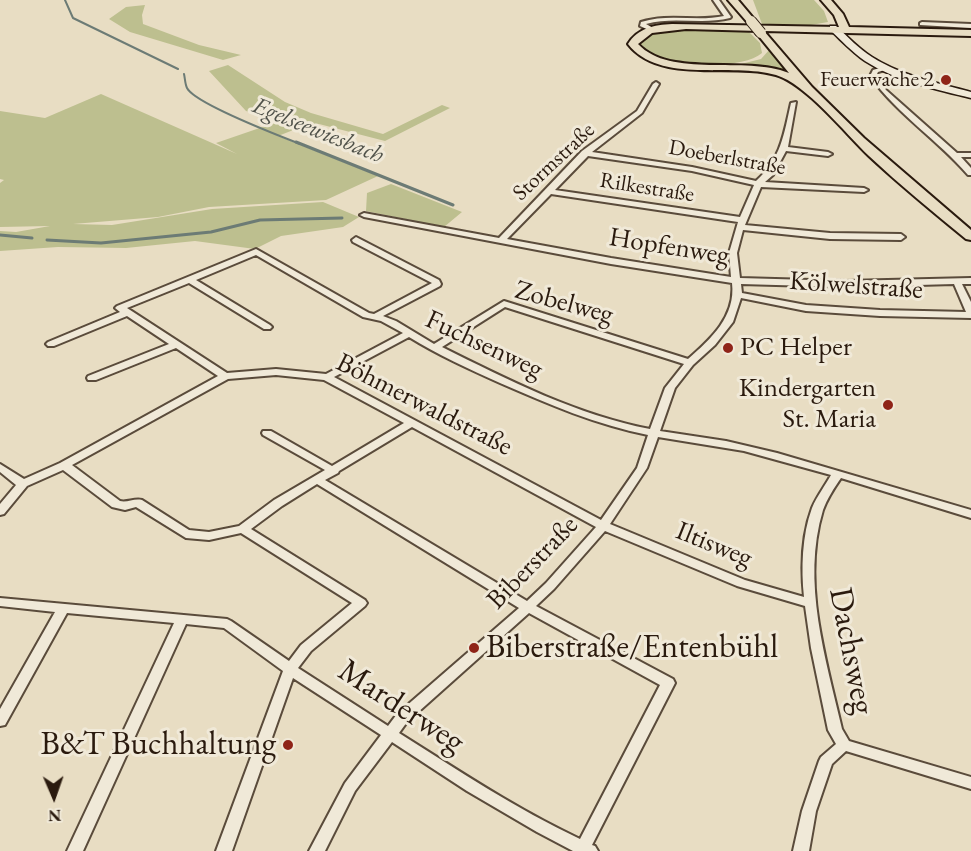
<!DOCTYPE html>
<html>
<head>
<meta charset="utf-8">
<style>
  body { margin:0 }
  #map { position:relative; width:971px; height:851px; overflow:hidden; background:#e8ddc3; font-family:"EB Garamond",serif }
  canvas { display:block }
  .north { position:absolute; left:24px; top:767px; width:60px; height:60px; -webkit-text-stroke:4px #f0e9d8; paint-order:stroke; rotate:178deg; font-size:16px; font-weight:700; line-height:24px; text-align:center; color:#2a1a0e }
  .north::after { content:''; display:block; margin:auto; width:21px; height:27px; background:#2a1a0e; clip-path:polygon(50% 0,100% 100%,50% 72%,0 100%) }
</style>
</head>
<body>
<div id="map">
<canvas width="971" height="851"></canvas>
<div class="north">N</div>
</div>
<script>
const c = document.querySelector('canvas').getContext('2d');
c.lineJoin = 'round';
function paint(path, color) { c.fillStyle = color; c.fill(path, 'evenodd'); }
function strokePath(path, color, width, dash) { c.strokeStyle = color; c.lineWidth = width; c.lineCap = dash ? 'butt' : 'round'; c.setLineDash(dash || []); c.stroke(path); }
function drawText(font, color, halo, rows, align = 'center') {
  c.font = font + ' "EB Garamond",serif'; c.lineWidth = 6; c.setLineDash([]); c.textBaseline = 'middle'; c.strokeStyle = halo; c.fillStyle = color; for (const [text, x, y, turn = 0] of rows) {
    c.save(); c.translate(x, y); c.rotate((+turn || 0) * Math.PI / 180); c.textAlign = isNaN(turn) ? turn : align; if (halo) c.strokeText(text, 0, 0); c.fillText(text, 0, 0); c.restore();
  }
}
paint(new Path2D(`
  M753 0H814L824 11 828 22 811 25 762 24Z
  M145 5 142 15 143 24 199 45 241 55 223 60 130 32 109 19 126 7Z
  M678 28 746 29 760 43 762 53C740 72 657 67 639 44L640 39 654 31Z
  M770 49 794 77 777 69 737 65 761 59Z
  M228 65 285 102 311 113 383 134 442 105 450 108 385 141 319 124 301 127 278 136 378 176 326 200 209 207 158 217 73 224 112 225 212 209 323 202 359 217 343 227 281 236 255 249 195 241 126 248 58 247 0 251V231L16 232 50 226 0 227V183L4 180 0 179V111L45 118 101 94 237 154 216 143 280 121 246 111 209 71Z
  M391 184 462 212 444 227 366 211 367 193Z`), '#bdbf8f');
strokePath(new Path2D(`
  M65 0 73 18 178 69
  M184 74C185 78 185 84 187 88 195 104 280 136 300 144`), '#6c7b75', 2);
strokePath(new Path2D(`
  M296 142 453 205
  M0 235 32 238
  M47 240 101 243 211 232 260 220 342 218`), '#6c7b75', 3);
const street = new Path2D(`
  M713 0H719L731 17 730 18C702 25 673 16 646 24L655 29 656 30 653 32 640 26 641 22C669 13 697 22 724 16Z
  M922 22 971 24V28L920 25V23Z
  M886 66 888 67V69L878 72 876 76 886 90 957 153H971V157H961L971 168V175H968C938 140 897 114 870 76L873 70Z
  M656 82 659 84 642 113 592 152 692 167 756 181C781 159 784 134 791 103L796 102 788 147 828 152 832 154 828 156 786 151 773 175 765 182 864 188 868 190 864 192 761 187 745 225 830 233 901 234 905 237 901 240 830 239 743 230 737 253 740 278 846 281 971 278V284H962L971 302V318L880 316 806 311 741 298 733 322 715 345 693 365 675 388 660 431 726 441 777 453 971 510V518L841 478C834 488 827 499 823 510 801 582 826 659 842 729L849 741 971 777V789L846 751 832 764 816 811 809 851H793L802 811 819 761 821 757 836 744 828 730 811 648 805 606 737 586 605 531 554 589 536 606 673 679 675 683 592 845 595 846 598 851H573L537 832 467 791 392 742 355 791 325 851H309L345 783 381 735 293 678 232 851H216L283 671 224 628 186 624 83 851H67L174 623 67 613 5 725 0 726V709L55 612 0 606V598L227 619 231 621 289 661 301 645 352 603 241 533 209 540 186 538 136 507 125 510 112 507 63 470 27 486 4 514 0 515V504L16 485 0 472V464L24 479 60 463 218 376 176 348 96 380H88L87 378 88 376 169 344 127 316 54 346H48L46 344 48 342 120 312 115 308 117 306 256 249 369 313 374 314 432 283 353 242 352 240 356 237 439 280 441 284 440 286 383 316 396 321 434 344 504 301 688 359C711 339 736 316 732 283L611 264 364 217 360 215 364 213 499 238 582 151 637 111 653 84ZM588 156 692 171 754 185 740 217 555 190ZM551 194 738 222 729 253 731 277 611 258 507 239ZM256 255 363 317 381 321 403 333 326 374 276 369 227 373 127 308 189 283 264 329H270L272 327 270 325 196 280ZM741 284 846 287 954 284 966 312 880 310 806 305 742 293ZM505 307 684 364 665 388 650 429C577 415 508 380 442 347ZM409 337C438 355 469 369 500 383 548 404 597 425 648 435L637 468 601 520 334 377ZM276 375 324 380 404 423 332 466 271 431H263L262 433 263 435 325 470 274 500 239 526 209 532 189 530 142 500C134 498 127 503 120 501L72 465 228 379ZM412 427 596 527 546 583 527 601 325 480 338 473 339 471ZM658 437 744 451 831 475C825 486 817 496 812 508 802 535 801 569 804 597L745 580 610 524 647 468ZM317 484 519 608 397 714 388 726 298 668 311 651 365 606 367 603 365 600 251 529 282 506ZM529 613 660 685 580 839C516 809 458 770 399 733L407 722Z`);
const secondary = new Path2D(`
  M830 26H836C848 37 859 49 872 57 902 76 938 83 971 92V98C935 89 896 81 865 61 852 52 841 40 830 30Z`);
const primary = new Path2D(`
  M728 0H738L754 19V23H748Z
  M821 0H831L843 14 849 27 971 30V36L764 31 812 87 864 138 971 230V240L966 239C933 212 900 185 869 156 845 133 806 84 776 75 732 62 660 85 628 44 638 28 654 25 672 24L839 27 834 15ZM686 29 759 31 756 33 758 35 789 73C745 55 671 79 638 44L652 33Z`);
strokePath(street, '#5a4b3b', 4);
strokePath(secondary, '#2a1a0e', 3);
strokePath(primary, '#2a1a0e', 4);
paint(street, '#f0e9d8');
paint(secondary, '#f0e9d8');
paint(primary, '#e8ddc3');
const primaryBridge = new Path2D(`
  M751 21 761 33`);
strokePath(primaryBridge, '#2a1a0e', 12, []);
strokePath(primaryBridge, '#e8ddc3', 10);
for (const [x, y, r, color] of [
  [946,80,6,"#8f2418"],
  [728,348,6,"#8f2418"],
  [888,405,6,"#8f2418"],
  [474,648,6,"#8f2418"],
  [288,745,6,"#8f2418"]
]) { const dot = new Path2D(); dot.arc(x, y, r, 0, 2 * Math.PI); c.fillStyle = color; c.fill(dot); strokePath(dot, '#f0e9d8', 2); }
drawText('22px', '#2a1a0e', '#f0e9d8', [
  ["Feuerwache 2",934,80]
], 'right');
drawText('22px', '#2a1a0e', '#f0e9d8', [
  ["Doeberlstraße",727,158,10],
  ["Stormstraße",554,162,-43],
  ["Rilkestraße",647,188,9]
]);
drawText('italic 24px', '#50524a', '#f0e9d8', [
  ["Egelseewiesbach",318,131,22]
]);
drawText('27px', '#2a1a0e', '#f0e9d8', [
  ["Hopfenweg",669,247,9],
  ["Kölwelstraße",856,286,4],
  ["Zobelweg",564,303,15],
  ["Fuchsenweg",484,345,25],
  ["Böhmerwaldstraße",424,405,27],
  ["Iltisweg",714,545,22],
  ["Biberstraße",533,563,-46]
]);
drawText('27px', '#2a1a0e', '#f0e9d8', [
  ["PC Helper",740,348],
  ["Kindergarten",876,389,"right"],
  ["St. Maria",876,420,"right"]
], 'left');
drawText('33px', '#2a1a0e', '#f0e9d8', [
  ["Biberstraße/Entenbühl",486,648],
  ["B&T Buchhaltung",276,745,"right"]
], 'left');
drawText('33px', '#2a1a0e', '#f0e9d8', [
  ["Dachsweg",851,651,79],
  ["Marderweg",401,707,33]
]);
</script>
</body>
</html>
